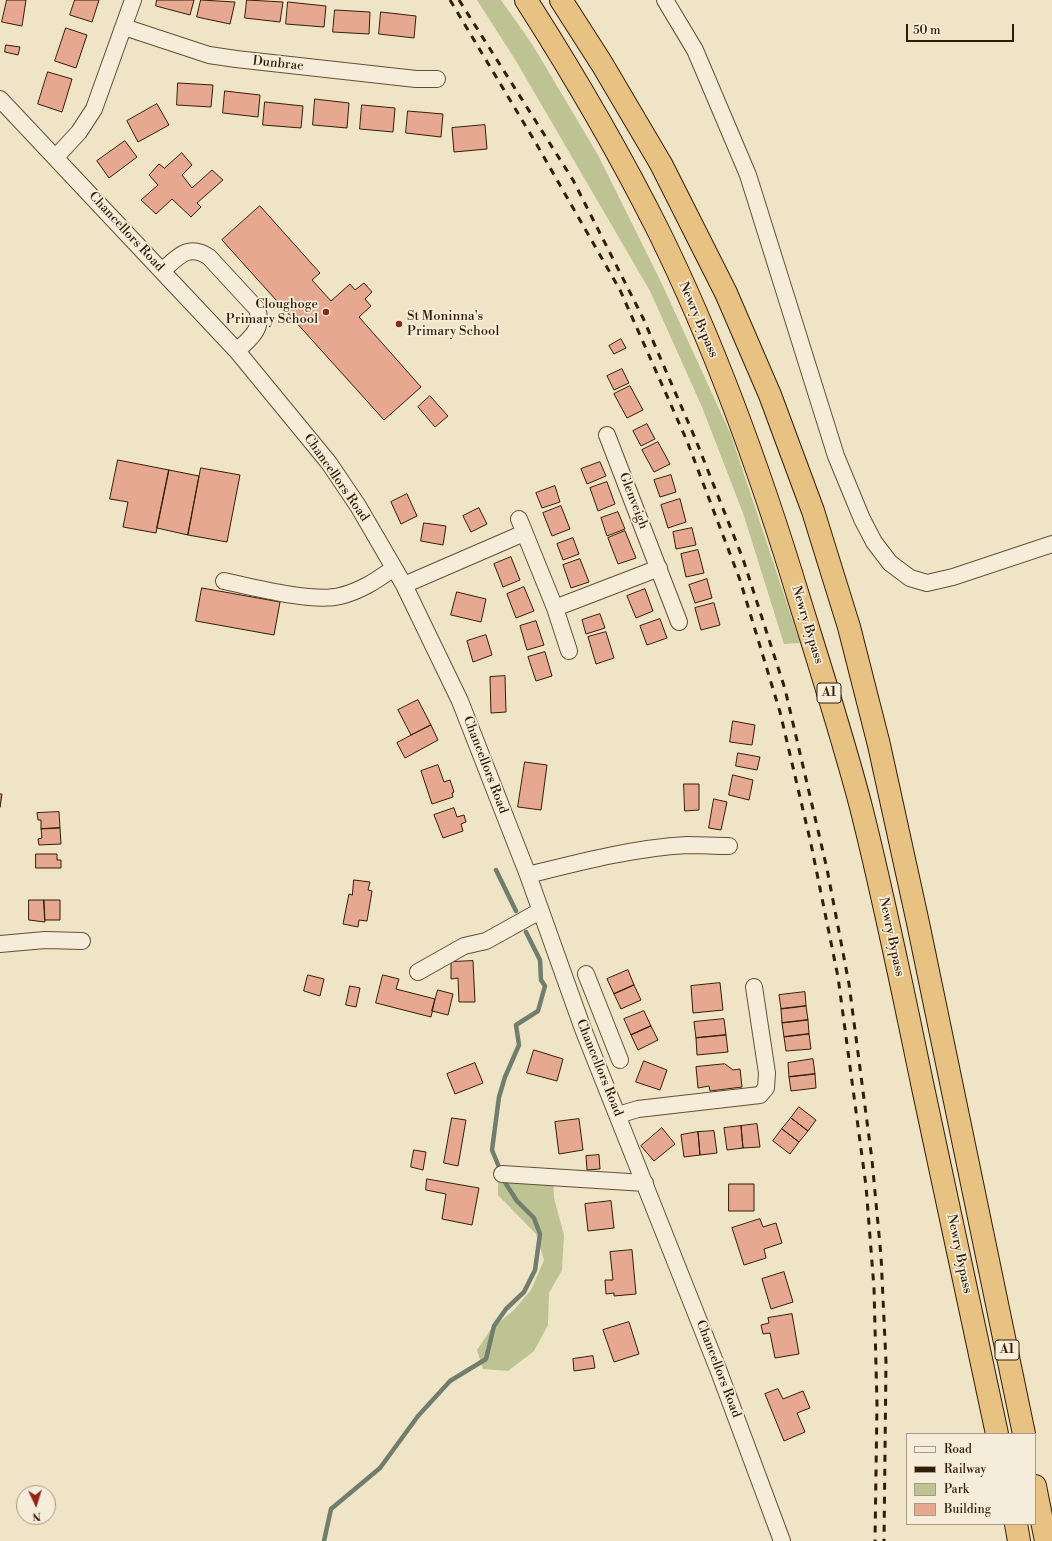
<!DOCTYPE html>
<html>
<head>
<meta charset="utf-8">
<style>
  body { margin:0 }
  #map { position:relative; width:1052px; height:1541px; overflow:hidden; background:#efe4c5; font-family:"Libre Bodoni",serif }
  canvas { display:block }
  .legend { position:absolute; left:906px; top:1433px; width:130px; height:92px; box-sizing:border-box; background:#f5edd9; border:1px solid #a89a85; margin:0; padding:5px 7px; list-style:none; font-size:12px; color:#341d07 }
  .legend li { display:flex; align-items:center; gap:8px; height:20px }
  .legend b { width:20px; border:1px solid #a89a85 }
  .north { position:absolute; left:16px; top:1485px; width:40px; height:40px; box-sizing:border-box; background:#f5edd9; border:1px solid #a89a85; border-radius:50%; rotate:176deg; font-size:11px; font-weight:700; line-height:16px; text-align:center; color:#341d07 }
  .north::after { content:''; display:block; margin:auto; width:14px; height:18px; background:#8f2418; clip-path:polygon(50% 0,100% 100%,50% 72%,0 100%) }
  .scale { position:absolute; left:906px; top:24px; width:108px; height:18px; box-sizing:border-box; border:2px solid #341d07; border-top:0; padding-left:5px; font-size:12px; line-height:14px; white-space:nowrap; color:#341d07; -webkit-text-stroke:3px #f5edd9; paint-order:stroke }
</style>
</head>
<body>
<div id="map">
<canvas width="1052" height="1541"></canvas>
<ul class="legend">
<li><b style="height:5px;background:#f5edd9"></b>Road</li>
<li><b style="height:5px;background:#341d07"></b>Railway</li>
<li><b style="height:11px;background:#bdc392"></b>Park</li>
<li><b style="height:11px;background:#e6a890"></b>Building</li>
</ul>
<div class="north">N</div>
<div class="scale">50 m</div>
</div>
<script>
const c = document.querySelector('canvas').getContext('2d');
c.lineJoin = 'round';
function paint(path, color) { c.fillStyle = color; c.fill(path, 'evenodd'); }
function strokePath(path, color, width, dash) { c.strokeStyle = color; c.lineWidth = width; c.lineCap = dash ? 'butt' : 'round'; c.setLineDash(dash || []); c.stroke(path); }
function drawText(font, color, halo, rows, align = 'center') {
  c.font = font + ' "Libre Bodoni",serif'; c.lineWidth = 3.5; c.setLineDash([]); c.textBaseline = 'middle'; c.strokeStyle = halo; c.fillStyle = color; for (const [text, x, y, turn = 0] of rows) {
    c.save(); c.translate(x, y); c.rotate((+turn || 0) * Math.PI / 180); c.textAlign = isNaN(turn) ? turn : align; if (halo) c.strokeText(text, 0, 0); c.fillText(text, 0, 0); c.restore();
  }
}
paint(new Path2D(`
  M477 0H501L532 44 598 155 662 284 731 435 800 643 784 644 743 513 702 407 650 291 516 61Z
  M498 1169 553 1173 554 1198 564 1235 562 1270 549 1293 548 1325 534 1351 508 1371 483 1369 477 1350 491 1329 513 1311 531 1290 544 1260 536 1234 498 1195Z`), '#bdc392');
strokePath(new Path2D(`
  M496 870 516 911
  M324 1541 331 1509 380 1468 418 1416 450 1381 486 1359 494 1326 506 1309 524 1292 535 1270 540 1234 534 1218 517 1201 506 1184 492 1150 499 1097 505 1077 519 1045 516 1025 538 1011 545 986 541 980 540 960 526 932`), '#717e6e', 4.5);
const building = new Path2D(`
  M7 0H26L22 26 2 22Z
  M75 0H99L92 22 70 15Z
  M157 0H194L190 15 156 6Z
  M201 0 235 2 230 24 197 17Z
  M247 0 283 2 280 22 245 18Z
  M288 2 326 6 324 27 286 24Z
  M335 10 370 12 369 34 333 32Z
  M381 12 416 16 414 38 379 34Z
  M66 28 87 35 76 68 55 61Z
  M6 45 20 47 18 55 5 52Z
  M48 72 72 79 62 112 38 104Z
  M178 83 213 85 211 107 177 105Z
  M225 91 260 95 258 117 223 113Z
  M315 99 349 103 347 128 313 125Z
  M265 102 303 106 301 128 263 125Z
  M157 104 169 125 138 142 127 121Z
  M362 105 395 108 393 132 360 129Z
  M408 111 443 114 441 137 406 133Z
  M485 125 487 149 454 152 452 128Z
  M125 141 137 157 109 178 97 161Z
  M182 153 192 165 182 175 192 188 212 170 223 180 197 203 201 207 191 217 172 199 156 214 141 200 158 185 149 175 159 164 164 168Z
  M260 206 320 273 312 280 331 301 350 284 355 290 364 283 372 292 365 299 371 306 359 317 421 387 384 420 222 240Z
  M621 339 626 348 614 354 609 346Z
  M622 369 629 383 614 390 607 376Z
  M630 386 643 410 627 418 614 394Z
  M430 396 448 416 435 427 418 407Z
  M647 424 655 439 641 446 633 431Z
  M658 442 670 464 654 472 642 450Z
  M118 460 169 470 156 533 123 527 128 502 110 499Z
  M600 462 606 476 587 484 581 469Z
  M201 468 240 475 227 542 188 535Z
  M169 470 199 476 188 535 157 528Z
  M671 475 676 492 660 497 654 480Z
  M607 482 615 504 598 511 590 488Z
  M555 486 560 502 542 508 536 493Z
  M407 494 417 516 401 524 391 502Z
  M680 499 686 522 668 528 661 505Z
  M561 506 570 529 552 536 543 513Z
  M479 508 487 524 471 532 463 516Z
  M618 512 625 529 607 536 601 518Z
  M424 523 446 526 443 545 421 541Z
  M692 528 696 545 676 549 673 532Z
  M625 531 636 558 618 564 608 538Z
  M573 538 579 554 563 560 557 544Z
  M698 550 704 573 686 577 681 554Z
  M511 557 520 580 503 587 494 564Z
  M580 559 589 582 571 588 563 565Z
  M707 579 712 598 695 603 689 585Z
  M524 587 534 611 516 618 507 594Z
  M202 588 280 602 274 635 196 621Z
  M645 589 653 611 636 618 627 596Z
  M457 592 486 599 481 622 451 615Z
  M714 603 720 625 701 630 695 608Z
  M600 614 605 628 586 634 582 620Z
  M660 619 667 638 647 645 640 626Z
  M536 621 544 645 527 650 520 626Z
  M606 632 614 658 596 664 588 637Z
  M486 635 492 655 473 662 467 641Z
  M545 652 552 676 536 681 528 657Z
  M505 676 506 712 491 713 490 677Z
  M418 700 431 725 411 735 398 710Z
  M733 721 755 725 752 745 730 742Z
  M431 725 438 740 405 758 397 743Z
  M738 753 760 757 757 770 736 766Z
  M525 762 547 765 541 810 518 807Z
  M438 765 444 782 450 780 454 792 452 793 453 797 432 804 421 771Z
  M733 775 753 780 749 800 729 795Z
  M684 784H699V810L685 811Z
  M0 794H2L0 807Z
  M714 799 727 802 721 830 709 828Z
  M454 808 457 817 464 815 466 822 461 824 463 831 443 838 434 815Z
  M59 812 60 828 41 829V820H38L37 813Z
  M60 828 61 844 39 845 38 839 42 838 41 829Z
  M36 854H57V860H61V868H36Z
  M354 880 370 882 368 890 372 891 367 921 359 920 358 927 343 924 349 894 352 895Z
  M29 900H44L45 922 29 920Z
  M44 900H60V920H45Z
  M473 961 475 1002H459L458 978 451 979V962Z
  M628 970 634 985 614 994 607 979Z
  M308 975 324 979 320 996 304 991Z
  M383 975 399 979 396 989 435 999 431 1017 376 1003Z
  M720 983 723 1010 693 1013 691 986Z
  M634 985 641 1000 621 1009 614 994Z
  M350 986 360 988 356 1007 346 1005Z
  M438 990 453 994 448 1015 432 1011Z
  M805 992 806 1006 781 1009 779 995Z
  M806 1006 808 1020 782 1023 781 1009Z
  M644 1011 651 1026 631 1035 624 1019Z
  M724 1019 726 1035 696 1038 694 1022Z
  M808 1020 809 1034 784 1037 782 1023Z
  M651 1026 658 1040 638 1050 631 1035Z
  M809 1034 811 1049 786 1051 784 1037Z
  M726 1035 728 1052 697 1055 696 1038Z
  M534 1050 563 1059 557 1081 527 1073Z
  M813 1059 815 1074 789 1077 788 1063Z
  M644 1061 667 1070 660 1090 636 1082Z
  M475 1063 483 1083 455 1094 447 1074Z
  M725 1064 733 1070 740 1069 742 1087 710 1091 709 1086 698 1088 696 1067Z
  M815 1074 816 1088 791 1091 789 1077Z
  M799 1107 816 1120 808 1131 791 1118Z
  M452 1118 466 1120 458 1166 444 1163Z
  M791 1118 808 1131 799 1142 782 1129Z
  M579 1119 583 1150 559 1154 555 1122Z
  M757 1124 760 1147 743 1148 741 1126Z
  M741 1126 743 1148 727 1150 724 1128Z
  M662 1128 675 1144 654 1161 641 1146Z
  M782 1129 799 1142 790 1154 773 1141Z
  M714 1131 717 1153 700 1155 698 1132Z
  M698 1132 700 1155 684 1157 681 1135Z
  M414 1150 426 1152 423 1170 411 1167Z
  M599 1155 600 1169 587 1170 586 1156Z
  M427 1179 479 1188 472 1225 442 1219 446 1194 426 1190Z
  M729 1184H754V1211H729Z
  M611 1201 614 1228 588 1231 585 1204Z
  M760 1219 763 1227 776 1223 782 1243 764 1249 766 1258 744 1265 732 1228Z
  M632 1250 636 1294 614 1296V1293L606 1294 605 1280H613L610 1252Z
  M784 1272 793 1302 771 1309 762 1279Z
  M792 1314 799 1354 775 1358 770 1333 763 1334 761 1325 769 1323 768 1318Z
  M629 1322 639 1354 614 1362 603 1330Z
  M593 1356 595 1368 574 1371 573 1359Z
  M778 1389 783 1399 803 1391 810 1408 797 1413 805 1432 784 1441 765 1394Z`);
paint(building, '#e6a890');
strokePath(building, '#341d07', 1);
const minor = new Path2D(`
  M665 0 695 50 748 175 836 456 862 519 874 542 890 563 910 578 927 583 953 577 1052 544
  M124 27 209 55 236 59 416 79H437
  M0 99 237 351 329 463 358 506 404 585 460 701 528 875 583 1029 718 1369 782 1541
  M56 157 79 132 94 109 133 0
  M162 271C178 257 188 243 209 257L257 309C264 329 250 338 237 351
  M607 435 679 622
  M519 519 555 608 569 651
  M224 581C252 587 313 603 340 596 361 591 377 580 394 568
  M404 585 524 533
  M555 608 659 568
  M528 875C580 862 633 848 687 845 701 845 715 846 729 846
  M0 944 45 940 82 941
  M418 972 464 946 486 941 540 911
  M586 974 620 1060
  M618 1115 638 1109 760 1095 766 1088 767 1073 754 987
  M502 1174 645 1183`);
const highway = new Path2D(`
  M526 0C574 75 619 152 659 232 717 350 762 476 800 602 821 670 843 738 861 807 884 898 903 991 922 1083 947 1200 972 1317 997 1434
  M561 0 602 64 661 164 726 293 770 395 813 511 849 627 879 745 918 923 1024 1434
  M1035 1486 1046 1541
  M1016 1524 1019 1541`);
strokePath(minor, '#634f36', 18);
strokePath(highway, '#341d07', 24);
strokePath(minor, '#f5edd9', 16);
strokePath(highway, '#e8c282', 22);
strokePath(new Path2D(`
  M450 0 537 145 620 290 687 441 740 580 780 712 811 844 838 977 866 1186 874 1288 877 1404 875 1541
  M459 0 573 180 643 318 695 438 743 559 785 689 827 869 849 984 872 1160 881 1256 886 1362 884 1541`), '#341d07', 3, [7, 7]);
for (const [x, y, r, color] of [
  [326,312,4,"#8f2418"],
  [399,324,4,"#8f2418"]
]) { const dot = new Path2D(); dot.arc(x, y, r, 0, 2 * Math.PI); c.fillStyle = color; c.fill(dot); strokePath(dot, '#f5edd9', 1.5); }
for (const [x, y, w] of [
  [829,693,24],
  [1007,1350,24]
]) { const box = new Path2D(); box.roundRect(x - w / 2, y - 10, w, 20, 3); c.fillStyle = '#f5edd9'; c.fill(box); strokePath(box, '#341d07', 1); }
drawText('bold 12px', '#341d07', null, [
  ["A1",829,693],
  ["A1",1007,1350]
]);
drawText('13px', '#341d07', '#f5edd9', [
  ["Dunbrae",278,64,6],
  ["Chancellors Road",126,232,47],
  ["Newry Bypass",698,320,67],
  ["Chancellors Road",336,478,55],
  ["Glenveigh",633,501,69],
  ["Newry Bypass",807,625,73],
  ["Chancellors Road",485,765,69],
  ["Newry Bypass",891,937,78],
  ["Chancellors Road",599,1068,68],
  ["Newry Bypass",959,1254,78],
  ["Chancellors Road",718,1369,69]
]);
drawText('13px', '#341d07', '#f5edd9', [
  ["Cloughoge",318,305],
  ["Primary School",318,320],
  ["St Moninna's",407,317,"left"],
  ["Primary School",407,332,"left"]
], 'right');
</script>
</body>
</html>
